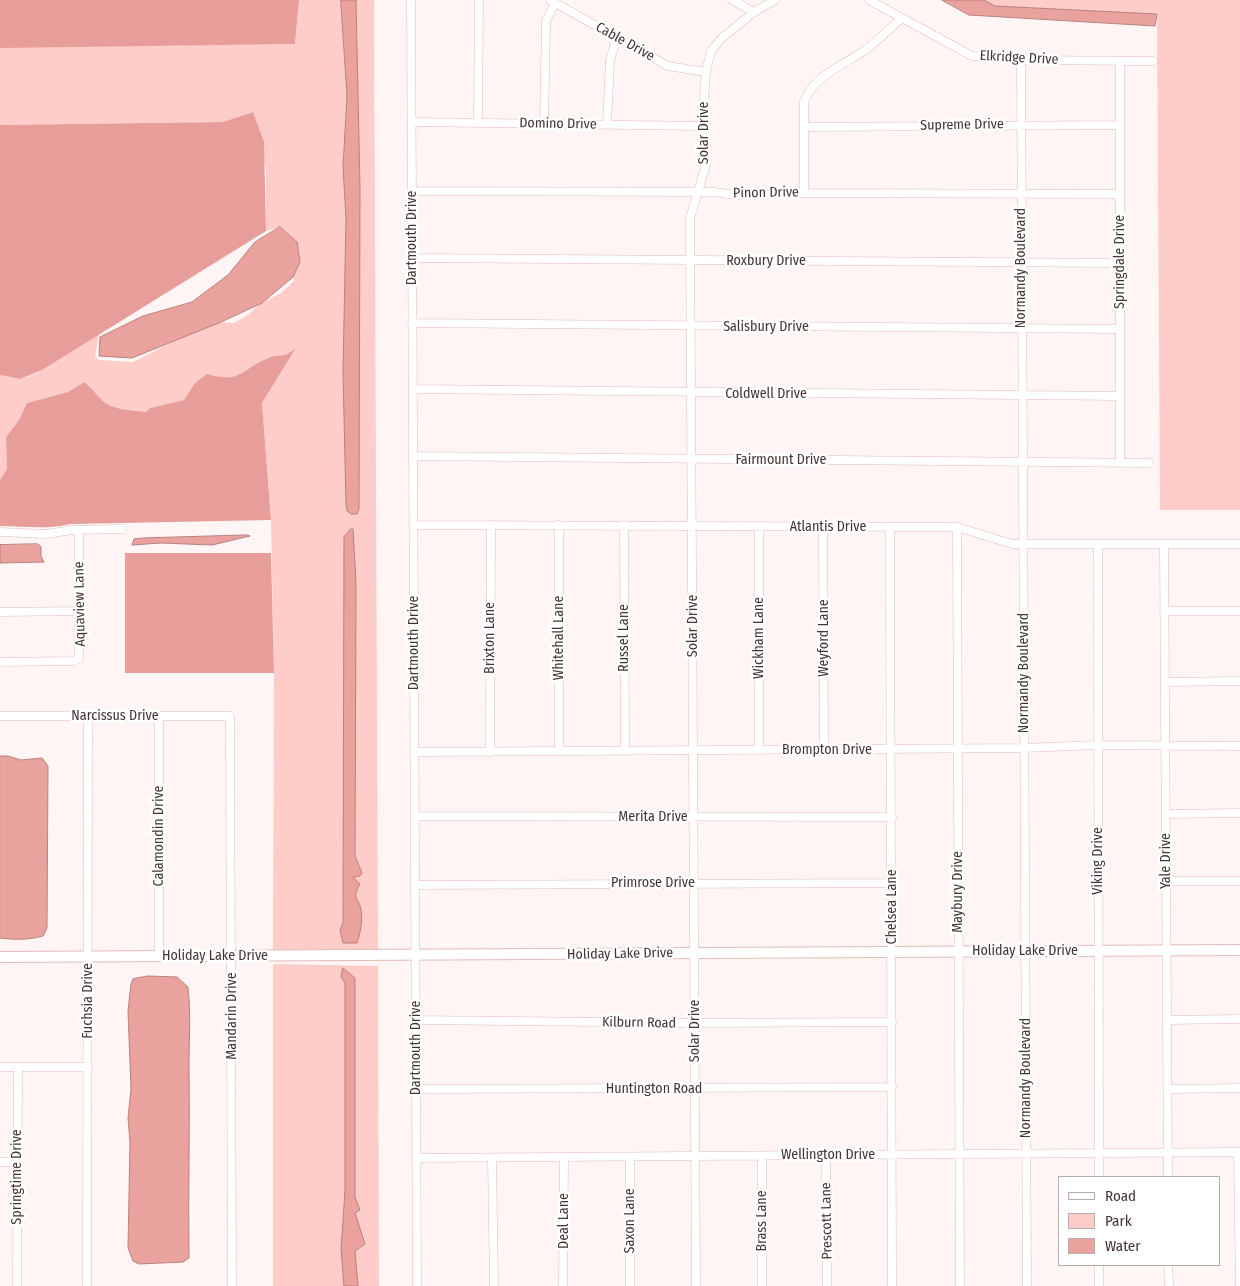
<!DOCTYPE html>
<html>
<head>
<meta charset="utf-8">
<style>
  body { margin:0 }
  #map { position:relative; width:1240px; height:1286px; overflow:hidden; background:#fef5f4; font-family:"Fira Sans Condensed",sans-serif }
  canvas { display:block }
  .legend { position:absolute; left:1058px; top:1176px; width:162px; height:90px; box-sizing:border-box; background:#fff; border:1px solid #b4aead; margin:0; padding:6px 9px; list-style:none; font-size:15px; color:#443433 }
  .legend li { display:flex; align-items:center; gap:10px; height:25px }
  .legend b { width:25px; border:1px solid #b4aead }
</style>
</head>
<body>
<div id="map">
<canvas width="1240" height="1286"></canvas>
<ul class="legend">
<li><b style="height:6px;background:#fff"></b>Road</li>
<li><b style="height:14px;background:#fecdc9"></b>Park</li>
<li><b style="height:14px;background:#eaa29e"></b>Water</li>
</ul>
</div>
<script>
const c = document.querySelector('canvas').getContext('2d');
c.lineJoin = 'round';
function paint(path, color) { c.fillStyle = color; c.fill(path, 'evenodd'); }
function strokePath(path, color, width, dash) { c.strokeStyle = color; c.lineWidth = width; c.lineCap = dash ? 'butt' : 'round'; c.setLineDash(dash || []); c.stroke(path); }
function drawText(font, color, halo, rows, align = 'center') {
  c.font = font + ' "Fira Sans Condensed",sans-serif'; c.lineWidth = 5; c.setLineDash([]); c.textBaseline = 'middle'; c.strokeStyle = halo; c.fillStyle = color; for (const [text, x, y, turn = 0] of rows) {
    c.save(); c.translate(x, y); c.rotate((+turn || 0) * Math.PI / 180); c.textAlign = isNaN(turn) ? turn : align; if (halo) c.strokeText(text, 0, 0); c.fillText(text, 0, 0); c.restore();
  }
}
paint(new Path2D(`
  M299 0H374L378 949 273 951 274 673 271 520 262 403 295 350 284 357H269L236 377 223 379 207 374 195 383 184 400 150 408 146 412C132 410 110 410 101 399 95 393 91 387 84 382L68 392 27 403 19 420 6 437 7 469 0 480V375L20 379 37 373 129 315 99 334 95 356 99 360 133 362 212 322 234 323 249 314 258 305 281 293 294 281 293 277 300 262 297 242 280 227 266 231V170L253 112 224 122 0 125V47L295 44Z
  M984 0H1240V510H1160L1157 14 995 6Z
  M273 964 378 966 379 1286H273Z`), '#fecdc9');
paint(new Path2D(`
  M0 0H299L295 44 0 48Z
  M253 112 264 142 266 231 42 370 20 379 0 375V125L223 122Z
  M296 348 262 403 271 520 71 524C46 530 26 526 0 526V480L7 469 6 437 19 420 27 403 68 392 84 382C91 387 95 393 101 399 110 410 132 410 146 412L150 408 184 400 195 383 207 374C241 384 240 370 268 358 280 353 281 360 296 348Z
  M125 553H271L274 673H125Z`), '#e79e9a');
const water = new Path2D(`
  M341 0H356L360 188 359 509 357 514H351L347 511 346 504 343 372 346 218 343 167 347 96Z
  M942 0H984L995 6 1157 14 1155 26 969 15Z
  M280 227 297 242 300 262 293 277 262 303 221 322 132 358 99 356 100 337 143 316 192 302 228 275 255 242Z
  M351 529H353L356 583 355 856 362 873 360 876 353 877 360 884C351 900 359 897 361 910 363 919 360 935 357 943H343L340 930 343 923 344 537Z
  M247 535 250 536 212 545 161 543 132 545 134 539 143 538Z
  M38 544 41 547V556L44 562 0 563V545Z
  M0 756H8L21 760 42 758 48 766 47 928 43 936C29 940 14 940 0 938Z
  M343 968 355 978V1197L360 1210 355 1213 365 1244 355 1251 358 1286H344L341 1249 345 1191V983L341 977Z
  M148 976 177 977 188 987C191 1013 189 1038 189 1064 190 1129 188 1194 189 1258L183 1262 139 1264 133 1261 128 1248 130 1142 128 1118 131 1089 128 1011 131 984 133 979Z`);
paint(water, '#eaa29e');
strokePath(water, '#b8817e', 1);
const minor = new Path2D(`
  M411 0 417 1286
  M550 0 668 66 706 72
  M732 0 754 12
  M869 0 972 56 1021 60 1153 61
  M1021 60 1027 1286
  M1120 61V462
  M413 122 702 126
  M478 122 479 0
  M544 124 546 21 555 3
  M607 124 610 60 617 37
  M804 127 1120 125
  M412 191 714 192 735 195 804 193 1119 194
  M804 193V102C814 76 841 66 864 51 877 41 890 29 902 18
  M412 258 1119 263
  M412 323 1120 329
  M413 389 1120 396
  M413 456 1149 463
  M414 525 957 527 1012 544H1240
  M559 525V751
  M624 525 625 751
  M823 527 824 750
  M890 527 892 1286
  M957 527 960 1286
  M0 532 46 534 72 530 122 529
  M1098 544 1099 1177
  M1164 544 1168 1177
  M1164 611H1240
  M0 612 80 611
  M0 662 74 661 79 658V530
  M1166 682 1240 681
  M0 716H230L232 1286
  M159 716V956
  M759 750V526
  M414 752 1024 748 1098 745 1240 746
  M490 752 491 525
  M1166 814 1240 813
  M415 816 892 817
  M1166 881H1240
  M415 885 892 883
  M416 1020 695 1023 892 1022
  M1167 1020 1240 1019
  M0 1067H88
  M416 1089 892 1087
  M1168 1089 1240 1088
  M1238 1152 1240 1286
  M826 1155 827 1286
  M630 1157V1286
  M416 1158 1240 1152
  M492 1158 494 1286
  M0 1162H16
  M1099 1265V1286
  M1168 1265 1169 1286
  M17 1286 18 1067
  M87 1286 88 716
  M563 1286 564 1157
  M696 1286 690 218 705 168 702 126 706 72 711 51 722 38 754 12 775 0
  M762 1286V1156`);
const tertiary = new Path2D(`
  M0 957 1240 950`);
strokePath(minor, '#e4bbb8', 9);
strokePath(tertiary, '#e4bbb8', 12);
strokePath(minor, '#fff', 8);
strokePath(tertiary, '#fff', 10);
drawText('14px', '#443433', '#fff', [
  ["Cable Drive",625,42,29],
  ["Elkridge Drive",1019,58,3],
  ["Domino Drive",558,124,1],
  ["Supreme Drive",962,125,-1],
  ["Solar Drive",704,133,-90],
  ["Pinon Drive",766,193,-1],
  ["Dartmouth Drive",412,238,-90],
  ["Roxbury Drive",766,261],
  ["Springdale Drive",1120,262,-90],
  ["Normandy Boulevard",1021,268,-90],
  ["Salisbury Drive",766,327],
  ["Coldwell Drive",766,394],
  ["Fairmount Drive",781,460],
  ["Atlantis Drive",828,527],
  ["Aquaview Lane",80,604,-91],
  ["Solar Drive",693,626,-90],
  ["Brixton Lane",490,638,-90],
  ["Whitehall Lane",559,638,-90],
  ["Russel Lane",624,638,-90],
  ["Wickham Lane",759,638,-90],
  ["Weyford Lane",824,638,-90],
  ["Dartmouth Drive",414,643,-90],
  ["Normandy Boulevard",1024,673,-90],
  ["Narcissus Drive",115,716],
  ["Brompton Drive",827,750],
  ["Merita Drive",653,817],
  ["Calamondin Drive",159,836,-90],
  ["Viking Drive",1098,861,-90],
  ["Yale Drive",1166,861,-90],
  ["Primrose Drive",653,883],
  ["Maybury Drive",958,892,-90],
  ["Chelsea Lane",892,907,-90],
  ["Holiday Lake Drive",1025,951],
  ["Holiday Lake Drive",620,954,-1],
  ["Holiday Lake Drive",215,956],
  ["Fuchsia Drive",88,1001,-90],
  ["Mandarin Drive",232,1016,-90],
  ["Kilburn Road",639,1023,1],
  ["Solar Drive",695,1031,-90],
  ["Dartmouth Drive",416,1048,-90],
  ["Normandy Boulevard",1026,1078,-90],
  ["Huntington Road",654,1089],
  ["Wellington Drive",828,1155],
  ["Springtime Drive",17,1177,-90],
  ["Deal Lane",564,1221,-90],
  ["Saxon Lane",630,1221,-90],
  ["Brass Lane",762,1221,-90],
  ["Prescott Lane",827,1221,-91]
]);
</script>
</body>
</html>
